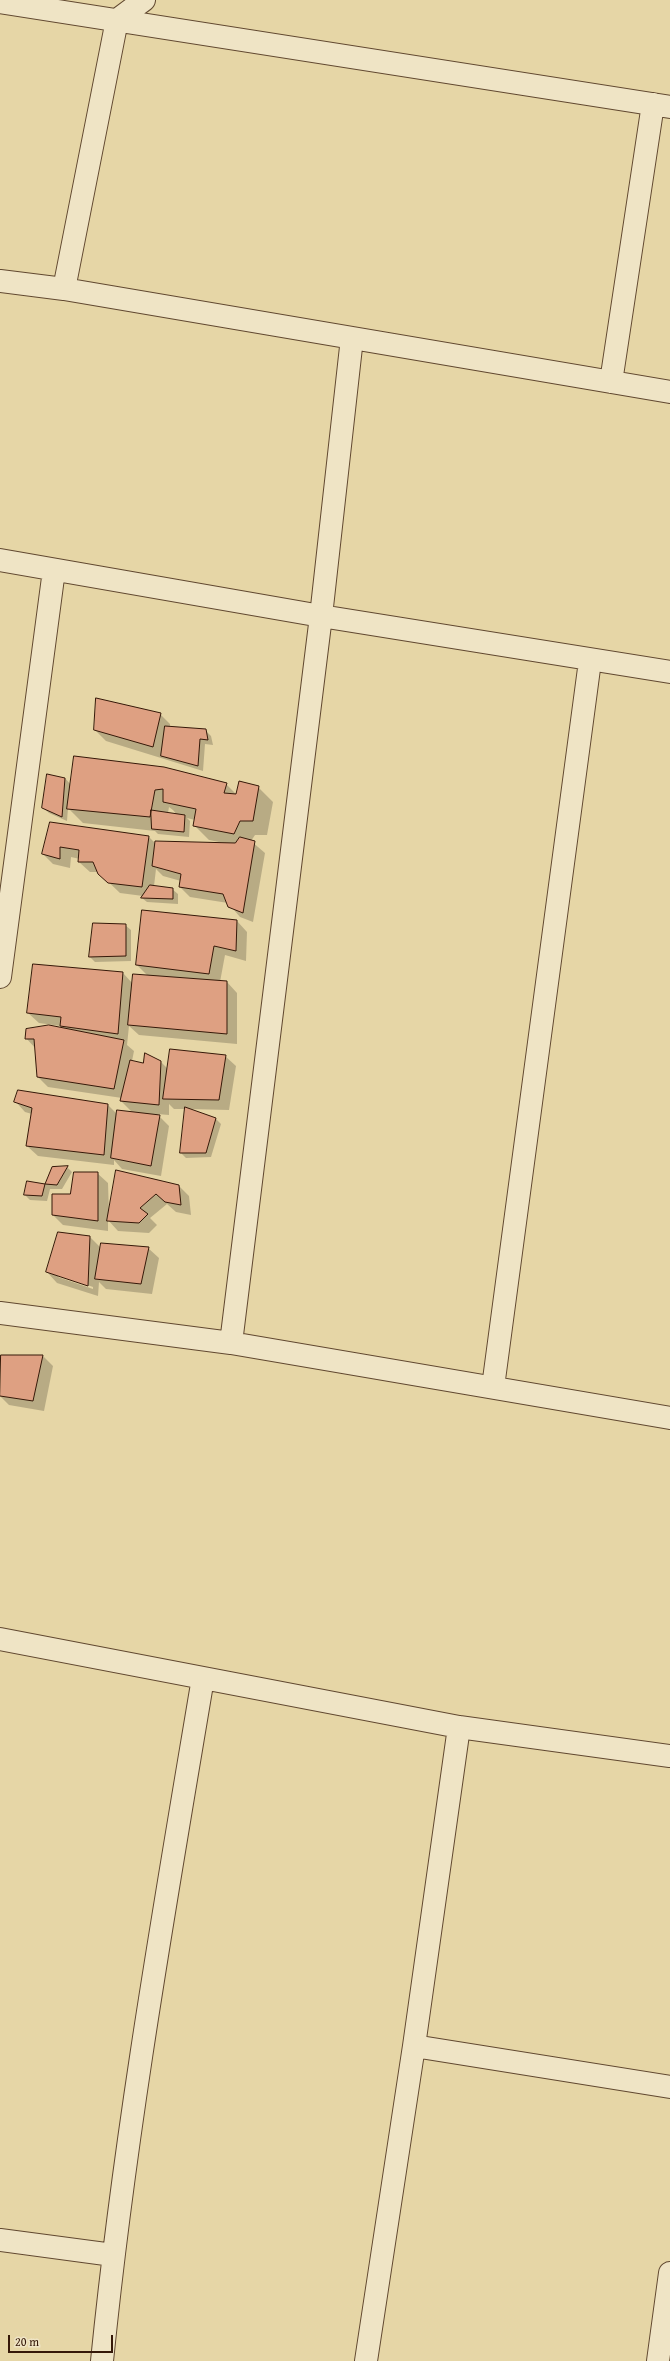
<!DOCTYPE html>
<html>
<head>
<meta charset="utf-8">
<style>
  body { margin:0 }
  #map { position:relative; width:670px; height:2361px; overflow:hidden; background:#e6d6a6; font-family:"Gentium Book Plus",serif }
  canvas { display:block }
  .scale { position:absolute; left:8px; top:2335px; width:105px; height:18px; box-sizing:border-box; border:2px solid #351808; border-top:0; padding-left:5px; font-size:12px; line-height:14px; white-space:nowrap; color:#351808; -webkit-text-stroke:3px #efe4c5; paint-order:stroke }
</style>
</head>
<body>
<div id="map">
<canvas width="670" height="2361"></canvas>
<div class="scale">20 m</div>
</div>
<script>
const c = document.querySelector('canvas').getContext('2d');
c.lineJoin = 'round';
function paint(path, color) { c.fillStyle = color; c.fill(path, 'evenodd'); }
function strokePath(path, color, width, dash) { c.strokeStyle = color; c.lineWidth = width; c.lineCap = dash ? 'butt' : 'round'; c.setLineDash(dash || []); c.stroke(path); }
paint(new Path2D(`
  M160 714 170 724V727L205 730 211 736 213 745 205 744 203 771 106 741 95 730Z
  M65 778 71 785 226 784 236 794 258 787 273 802 267 835H255L251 841 265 853 253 922 240 917 228 903 190 897 180 887 181 881 163 876 156 869 154 886 172 889 178 894V904L147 902 142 898 143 896 120 893 98 872H90L79 862 80 859 71 857 70 868 53 864 43 854 51 823 149 837 156 844 224 843 209 840 194 825 195 820 187 818 190 821 189 837 158 834 155 831 83 823 68 808 67 821 49 813 43 808ZM169 807 173 810 177 815 168 813Z
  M237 921 247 932 246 961 225 955 220 982H227L237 993V1044L139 1035 129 1026 127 1045 134 1051 132 1061 144 1064 161 1062 168 1069 225 1056 236 1066 229 1110 188 1109 216 1119 221 1124 211 1157 186 1158 181 1153 186 1109H174L169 1104V1115L157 1114 169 1126 161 1176 122 1169 114 1160V1165L38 1156 27 1146 32 1114 25 1112 15 1101 108 1105 117 1114 133 1113 121 1101 122 1098 48 1087 38 1077 36 1049 26 1038 64 1029 61 1026 39 1023 28 1013 123 973 133 984 148 976 137 965Z
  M125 925 131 930V961L95 962 90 957Z
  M67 1167 72 1172 62 1189H50L47 1201 30 1200 25 1195 28 1182 46 1185 53 1168Z
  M117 1172 179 1186 189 1196 191 1215 176 1212 167 1204 150 1218 157 1225 149 1233 118 1231 108 1220V1231L63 1225 53 1215 71 1195 97 1173 108 1183 109 1214Z
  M58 1233 90 1237 101 1248H148L159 1258 152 1294 106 1289 99 1282 98 1296 57 1283 47 1272ZM58 1275 93 1287V1289L58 1277Z
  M2 1356H43L53 1366 44 1411 9 1405 0 1396Z`), '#0003');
const building = new Path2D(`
  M96 698 161 713 153 747 94 730Z
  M165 726 206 729 208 740 200 739 198 766 161 756Z
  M74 756 164 767 227 783 224 793 236 794 239 781 259 786 253 821H240L234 834 193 826 196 809 163 802V789L155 790 150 817 67 809Z
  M47 774 65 778 62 817 42 808Z
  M151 810 185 815 184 832 152 829Z
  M50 822 149 836 142 887 108 883 98 874 93 862H78L79 850 60 847V859L42 854Z
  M240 837 255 841 243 913 228 907 223 894 179 887 181 874 152 866 155 841 235 843Z
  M150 885 173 888V899L141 898Z
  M142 910 237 920 236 951 214 946 209 974 136 965Z
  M93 923 126 924V956L89 957Z
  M33 964 123 972 118 1034 60 1026 61 1017 27 1013Z
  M133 974 227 981V1034L128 1025Z
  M49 1025 124 1040 114 1089 37 1077 34 1039H25L26 1029Z
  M170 1049 226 1055 219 1100 163 1099Z
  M145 1053 161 1061 159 1105 120 1101 130 1060 143 1063Z
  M18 1090 108 1104 104 1155 26 1146 32 1108 14 1102Z
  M185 1107 216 1118 206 1153H180Z
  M117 1110 160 1115 151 1166 111 1158Z
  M68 1166 57 1185 45 1184 52 1167Z
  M116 1170 179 1185 181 1205 165 1202 156 1194 140 1208 148 1214 139 1223 107 1221Z
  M74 1172H98V1221L52 1215V1194H70Z
  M27 1181 45 1184 42 1196 24 1195Z
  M58 1232 90 1236 88 1286 46 1272Z
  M101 1243 149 1247 141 1284 95 1279Z
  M1 1355H43L33 1401 0 1396Z`);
paint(building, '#dea082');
strokePath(building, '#351808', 1);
const street = new Path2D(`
  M0 2 670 107
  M0 281 64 289 670 392
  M64 289 117 20 144 0
  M611 382 653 104
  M0 560 321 616 670 672
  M0 977 54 570
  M0 1313 231 1343 670 1418
  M231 1343 321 616 352 338
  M493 1387 590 661
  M0 1639 459 1727 670 1756
  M414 2046 670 2087
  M0 2240 113 2255
  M102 2361C125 2132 165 1905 203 1678
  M366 2361 414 2046 459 1727
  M658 2361 670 2273`);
strokePath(street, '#614830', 24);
strokePath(street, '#efe4c5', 22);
</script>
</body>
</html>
